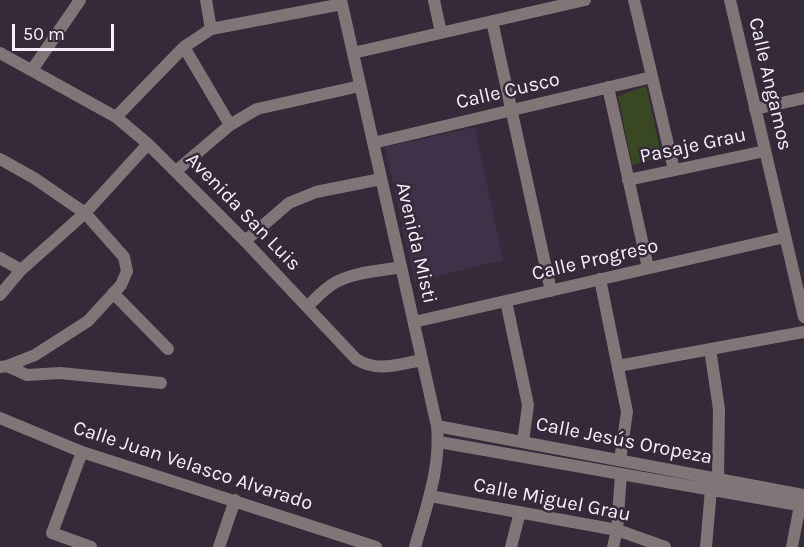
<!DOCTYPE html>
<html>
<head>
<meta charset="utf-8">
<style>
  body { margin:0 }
  #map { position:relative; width:804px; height:547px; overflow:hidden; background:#342a3a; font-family:Karla,sans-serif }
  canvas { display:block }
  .scale { position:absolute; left:12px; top:24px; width:102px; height:27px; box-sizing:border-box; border:3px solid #f6effa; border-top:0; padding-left:8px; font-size:18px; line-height:21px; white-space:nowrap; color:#f6effa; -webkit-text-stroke:4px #342a3a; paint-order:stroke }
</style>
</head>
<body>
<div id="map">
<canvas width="804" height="547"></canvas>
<div class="scale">50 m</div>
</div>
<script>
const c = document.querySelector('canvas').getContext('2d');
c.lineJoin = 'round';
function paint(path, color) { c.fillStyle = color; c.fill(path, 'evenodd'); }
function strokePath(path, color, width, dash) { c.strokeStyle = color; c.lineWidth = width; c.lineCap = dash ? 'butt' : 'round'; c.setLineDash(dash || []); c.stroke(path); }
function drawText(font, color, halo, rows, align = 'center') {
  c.font = font + ' Karla,sans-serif'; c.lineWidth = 5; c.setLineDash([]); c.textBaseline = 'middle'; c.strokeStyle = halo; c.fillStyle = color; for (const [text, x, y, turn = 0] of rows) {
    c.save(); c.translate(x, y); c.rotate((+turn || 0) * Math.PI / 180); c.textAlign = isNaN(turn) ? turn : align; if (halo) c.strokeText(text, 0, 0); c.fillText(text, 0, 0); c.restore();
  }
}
paint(new Path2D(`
  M475 127 503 260 415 282 385 147Z`), '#3f3148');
paint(new Path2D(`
  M646 86 662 157 632 165 618 96Z`), '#3a4723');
strokePath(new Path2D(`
  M206 0 211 29
  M341 0 437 426C441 467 426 508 415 547
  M434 0 441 33
  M634 0 674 170
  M492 21 551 291
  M184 47 230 125
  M0 53 116 117 148 144 245 241 356 359C378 373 399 364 422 360
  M353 53 585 0
  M32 70 80 0
  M608 87 648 268
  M755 109 804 98
  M116 117 184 47 211 29 342 4
  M373 143 652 77
  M0 159 34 178 85 213 124 257 127 271 121 285 88 321 35 355 7 366 0 367
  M176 171 230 125 257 109 360 86
  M628 180 765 151
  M245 241 289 203 316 192 381 179
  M0 258 21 270
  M600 279 627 412 620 460
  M113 293 168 349
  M0 295 21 270 85 213 148 144
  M506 301 528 405 523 442
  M307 307C316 298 325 288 336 282 355 272 380 271 401 267
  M414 322 785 237
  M710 349 719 409 718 479
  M7 366 27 375 60 373 161 383
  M618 366 804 332
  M0 418 82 452 376 547
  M437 426 804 495
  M439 442 804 506
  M82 452 52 533 91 547
  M430 496 617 530 665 547
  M219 547 235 500
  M511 547 520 512
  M613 547 617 530 621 474
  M706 547 711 489
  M792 547 800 505`), '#817577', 12);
strokePath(new Path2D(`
  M730 0 804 317`), '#817577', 12);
drawText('20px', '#f6effa', '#342a3a', [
  ["Calle Angamos",770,84,77],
  ["Calle Cusco",508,91,-13],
  ["Pasaje Grau",693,146,-12],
  ["Avenida San Luis",243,212,46],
  ["Avenida Misti",416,243,77],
  ["Calle Progreso",595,260,-13],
  ["Calle Jesús Oropeza",624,441,11],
  ["Calle Juan Velasco Alvarado",193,466,18],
  ["Calle Miguel Grau",552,500,11]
]);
</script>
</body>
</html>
